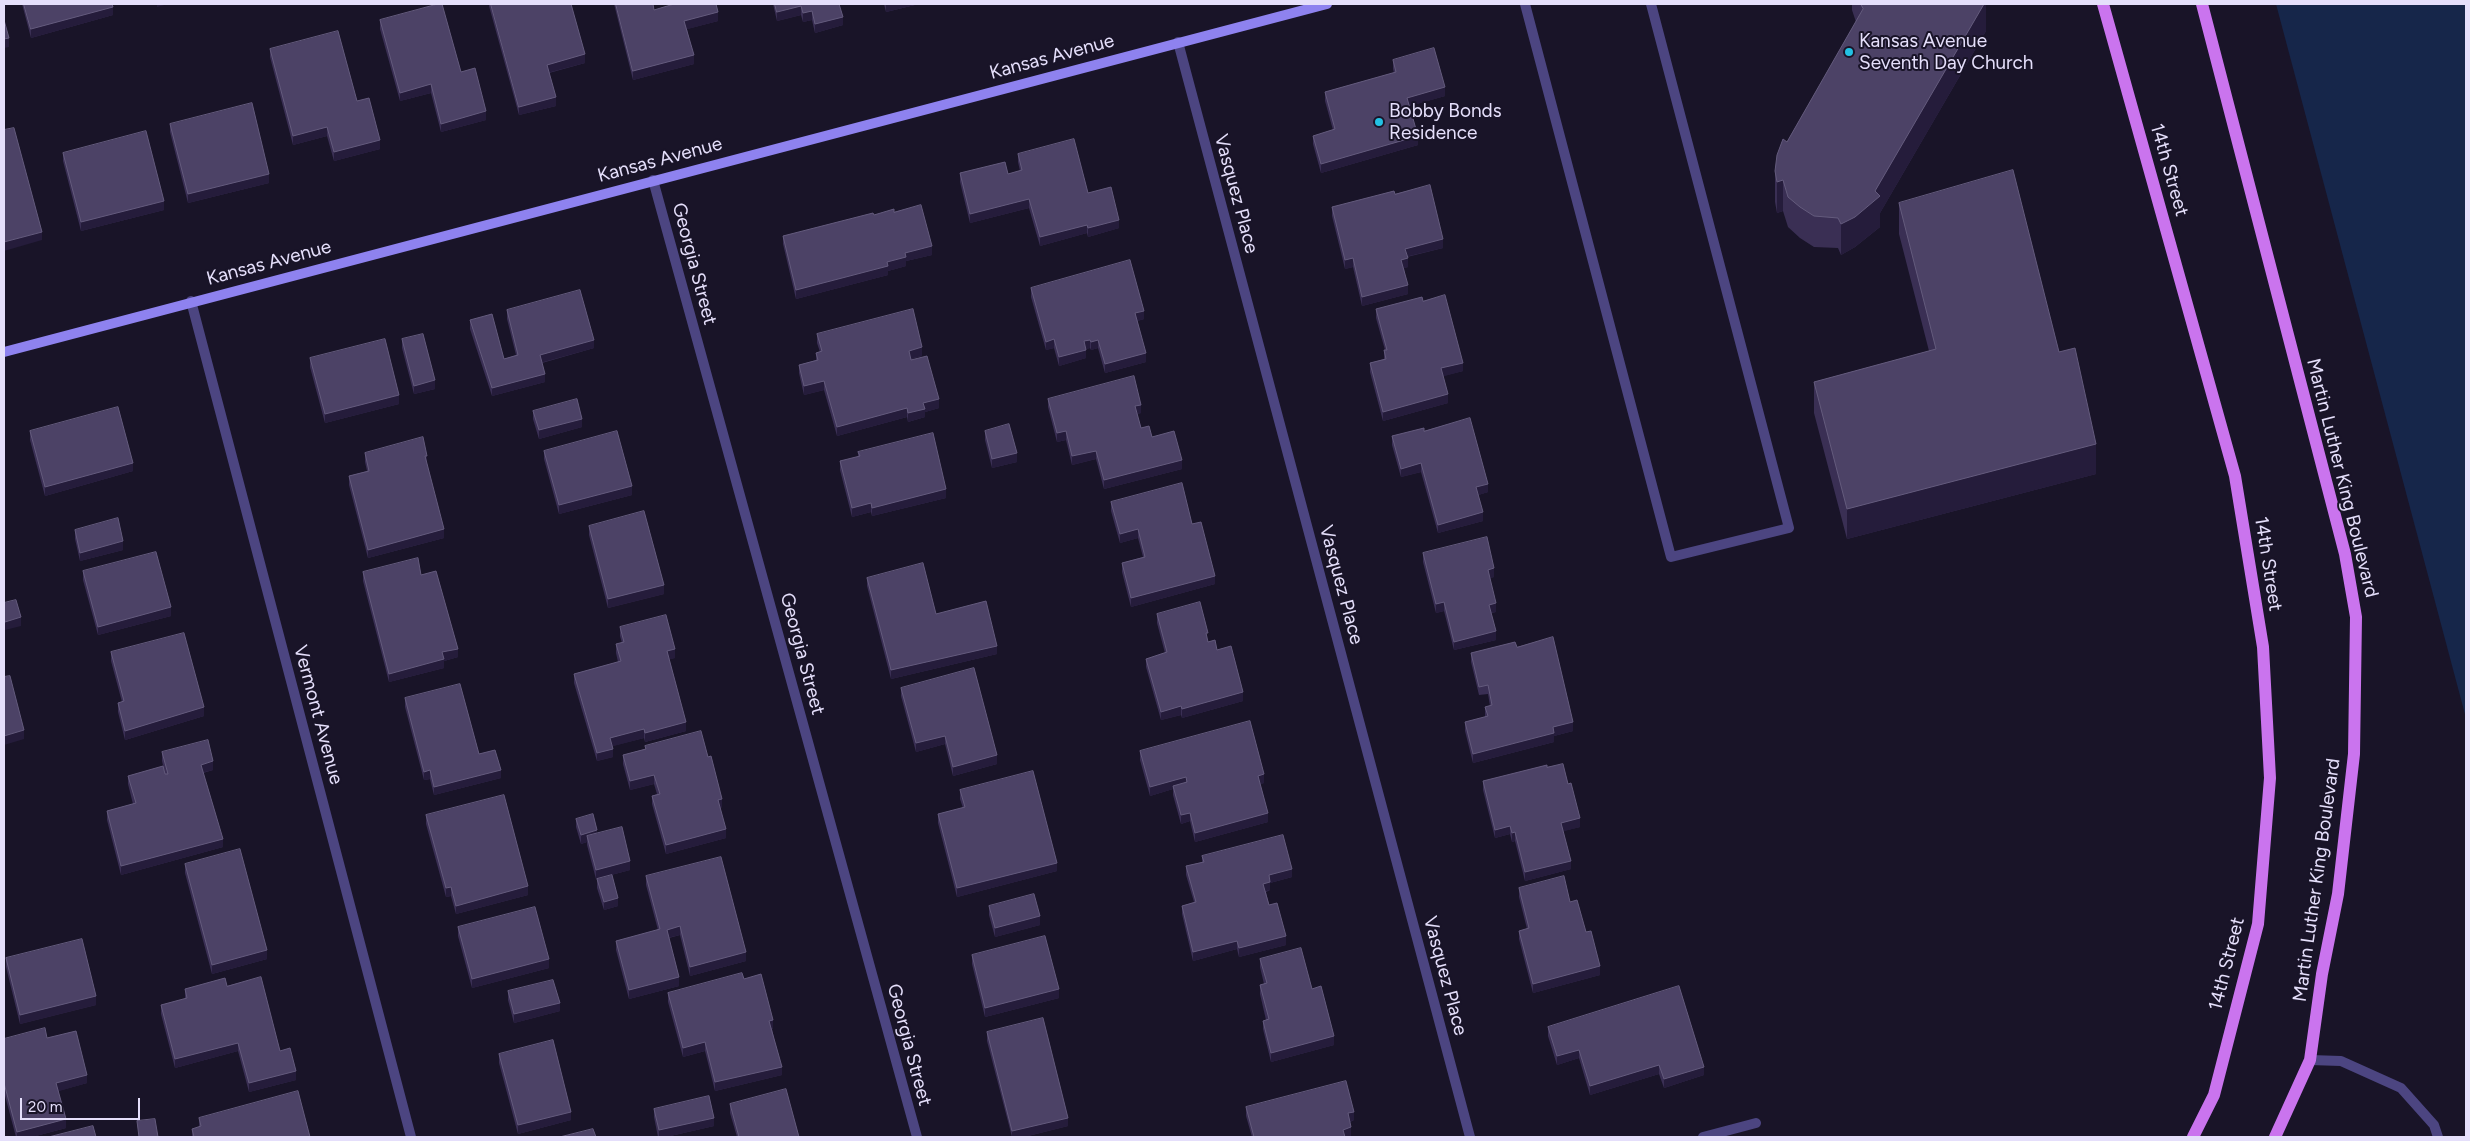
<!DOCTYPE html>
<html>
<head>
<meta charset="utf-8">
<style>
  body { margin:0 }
  #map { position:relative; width:2470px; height:1141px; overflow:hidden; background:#191428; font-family:Figtree,sans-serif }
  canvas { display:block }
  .frame { position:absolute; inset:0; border:5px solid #e5dffb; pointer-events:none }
  .scale { position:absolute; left:20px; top:1098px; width:120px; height:22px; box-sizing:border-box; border:2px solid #e5dffb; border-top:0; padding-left:6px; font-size:15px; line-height:18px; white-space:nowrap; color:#e5dffb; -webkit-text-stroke:4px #191428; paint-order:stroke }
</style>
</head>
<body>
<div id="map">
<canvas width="2470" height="1141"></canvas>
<div class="frame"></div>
<div class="scale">20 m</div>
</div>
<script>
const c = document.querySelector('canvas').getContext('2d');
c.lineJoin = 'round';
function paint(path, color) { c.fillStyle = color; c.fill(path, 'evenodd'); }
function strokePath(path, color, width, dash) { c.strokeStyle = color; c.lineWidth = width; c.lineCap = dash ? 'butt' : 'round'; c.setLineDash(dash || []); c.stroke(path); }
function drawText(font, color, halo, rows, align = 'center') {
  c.font = font + ' Figtree,sans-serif'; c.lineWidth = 4; c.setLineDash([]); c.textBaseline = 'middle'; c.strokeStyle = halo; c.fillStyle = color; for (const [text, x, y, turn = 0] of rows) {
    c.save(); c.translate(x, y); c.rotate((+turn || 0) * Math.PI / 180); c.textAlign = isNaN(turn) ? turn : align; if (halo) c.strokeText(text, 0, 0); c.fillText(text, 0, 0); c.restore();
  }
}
paint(new Path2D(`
  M2276 4H2466V718Z`), '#16264a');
strokePath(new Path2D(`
  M1525 4 1671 557 1789 528 1651 4`), '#4c4581', 10);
strokePath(new Path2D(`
  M1178 42 1470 1137
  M653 180 917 1137
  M191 301 411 1137
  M2310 1060 2341 1061 2401 1088 2434 1125 2438 1137
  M1703 1137 1756 1123`), '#4c4581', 10);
strokePath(new Path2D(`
  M4 352 1327 4`), '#8e82ef', 10);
strokePath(new Path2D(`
  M2103 4 2235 476 2263 647 2270 778 2258 924 2214 1095 2193 1137
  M2202 4 2345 554 2356 617 2354 754 2338 894 2322 974 2310 1060 2275 1137`), '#ca74ee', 12);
paint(new Path2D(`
  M22 4H112L113 15 31 38Z
  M489 4H571L585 63 549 73 556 106 519 115 489 6Z
  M614 4H653L654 10 672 5 671 4H716L718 21 687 29 694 64 633 80Z
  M773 4H839L843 25 815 33 812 20 803 22 801 15 777 21Z
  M884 4H919L886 12Z
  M1852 4H1986V31L1880 213V227L1855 247 1841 255 1838 248 1814 247 1800 238 1788 227 1783 211 1777 213 1775 202V171L1787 142 1856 22 1852 10Z
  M380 20 486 120 441 132 431 93 400 101 380 29Z
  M270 49 380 149 334 161 327 136 293 145 270 57Z
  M1393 60 1445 96 1409 106 1418 145 1321 173 1313 144V136L1333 130 1325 101V92L1394 73 1393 69Z
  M170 124 269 183 188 203 170 132Z
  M63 153 164 210 81 231 63 161Z
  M1018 154 1088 193 1119 228 1088 237 1087 233 1040 246 1029 208 970 223 960 182V173L1008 174 1020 171 1018 162Z
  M1395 194 1443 248 1407 257 1408 267 1404 268 1408 294 1362 306 1353 267 1345 269 1332 216V207Z
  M1899 203 2059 352 2096 474 1847 539 1814 413V382L1929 351 1899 234Z
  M894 212 932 255 906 261V266L888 271V275L796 299 783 244V236L874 215Z
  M1031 288 1144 319 1137 321 1146 362 1105 373 1098 348 1091 350 1090 348 1086 349V358L1059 366 1054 348 1046 350 1031 297Z
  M1423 301 1463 371 1443 376 1448 403 1383 421 1370 372V363L1384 359V350H1385L1376 318V309Z
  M507 310 594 348 542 363 545 382 492 396 470 329V320L504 359 516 355 507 319Z
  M817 334 922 356 911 359 939 408 925 412V417L908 422 907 417 837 436 824 390 804 395 799 373V365L816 360V353L820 352 817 343Z
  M402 339 435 389 414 394 402 348Z
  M310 358 399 404 325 423 310 367Z
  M1048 399 1141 413 1137 414 1141 428 1152 437 1182 469 1104 489 1096 459 1072 465 1066 440 1057 442 1048 407Z
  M533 411 582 427 539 439 533 419Z
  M30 431 133 471 45 496 30 440Z
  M985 431 1017 462 992 468 985 440Z
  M1424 431 1488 492 1478 495 1483 521 1438 533 1421 472 1401 477 1392 445V436Z
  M544 451 632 495 559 514 544 459Z
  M858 452 946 498 872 516 871 512 852 517 840 470V461L858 457Z
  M365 453 427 464 444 538 368 558 349 485V476L367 471 365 462Z
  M1111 502 1192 524 1215 584 1131 607 1122 572V563L1143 557 1138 538 1120 543 1111 511Z
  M589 526 664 594 608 608 589 535Z
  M75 530 123 550 80 561 75 539Z
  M1423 553 1494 577 1490 578 1496 612 1491 613 1496 640 1454 650 1444 611 1436 613 1423 562Z
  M83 571 171 616 98 635 83 580Z
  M363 572 421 575 458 657 444 661V668L389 682 363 581Z
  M867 578 936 614 997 654 891 679 867 586Z
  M1157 614 1208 641V642L1217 650 1243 701 1182 718 1181 715 1161 720 1146 667V659L1165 653 1157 623Z
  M620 627 675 658 669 659 686 731 645 742 644 738 612 746 613 757 597 761 574 683V674L618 662 616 653V644L622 643 620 636Z
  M1517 647 1573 731 1554 736V742L1473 763 1465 731V722L1485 717V707L1490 706 1488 694 1479 695 1471 662V653Z
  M111 652 204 716 125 740 118 712V703L122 702 111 661Z
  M901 688 997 764 953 776 945 744 916 752 901 696Z
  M405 698 479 754 501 778 434 795 430 779 424 780 405 707Z
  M645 746 722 807 720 808 726 838 666 854 652 804V796L657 794 654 784 630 790 623 764V755L645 749Z
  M1140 751 1264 783 1260 784 1268 822 1195 842 1190 821 1181 824 1173 795V789L1150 796 1140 760Z
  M162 752 213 770 203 773 223 847 121 875 107 820V811L133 804 128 784V776L165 774 162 761Z
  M1547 767 1580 827 1563 831 1571 869 1525 881 1515 841 1512 842 1510 834 1495 838 1483 790V781Z
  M960 790 1057 871 957 897 938 823V814L963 808 960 799Z
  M426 815 528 895 456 914 451 896 446 897 426 824Z
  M576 819 597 834 630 870 596 879 587 845V842L581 844 576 827Z
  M1202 856 1292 877 1270 883V890L1266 892 1269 905 1286 945 1239 957 1237 949 1193 961 1182 914V906L1194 902 1186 875V866L1202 862Z
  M185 864 267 959 212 974 185 873Z
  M646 876 746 961 690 976 680 935 669 938 679 986 629 999 616 950V941L658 930 646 885Z
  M597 879 618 906 604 910 597 888Z
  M1519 888 1570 902 1586 932 1600 975 1533 993 1519 939V931L1527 929 1519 897Z
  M989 906 1040 925 995 937 989 915Z
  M458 927 549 968 472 988 458 936Z
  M972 955 1059 998 985 1017 972 964Z
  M6 958 96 1005 20 1024 6 967Z
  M1260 959 1312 989 1334 1045 1271 1062 1263 1029V1021L1266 1020 1260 994V985L1264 984 1260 967Z
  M744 979 773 1028 772 1029 782 1075 715 1091 705 1051 683 1057 668 1002V993Z
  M227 986 280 1051 296 1080 249 1092 238 1051 175 1068 161 1014V1005L185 999V989Z
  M508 991 560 1011 514 1023 508 1000Z
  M1548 1027 1704 1075 1664 1088 1659 1074 1590 1095 1579 1058 1557 1065 1548 1036Z
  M987 1032 1068 1126 1024 1137H1012L987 1041Z
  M47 1038 87 1083 58 1091 66 1128 32 1137H16L4 1092V1039Z
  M499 1054 571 1120 518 1134 499 1063Z
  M730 1104 799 1137H737L730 1113Z
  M1246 1107 1354 1120 1350 1122 1351 1136 1347 1137H1252L1246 1116Z
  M654 1109 714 1126 666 1137H658L654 1117Z
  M199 1118 310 1137H192V1129L199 1127Z`), '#3a2f54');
paint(new Path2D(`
  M157 4H168L157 7Z
  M886 4H919L886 12Z
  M1984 4H1986V31L1880 213V227L1855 247 1841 255V224L1875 191Z
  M801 6V15L777 21V12Z
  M113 7V15L31 38V29Z
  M812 11V20L803 22V13Z
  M718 12V21L684 30V21Z
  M843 17V25L815 33V24Z
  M9 38V47L4 48V39Z
  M585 54V63L547 73V65Z
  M694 55V64L633 80V71Z
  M431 84V93L400 101V93Z
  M1445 87V96L1407 107V98Z
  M556 97V106L519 115V107Z
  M486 111V120L441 132V124Z
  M327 127V136L293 145V136Z
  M1418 136V145L1321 173V164Z
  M380 140V149L334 161V152Z
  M269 174V183L188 203V194Z
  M1783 180V211L1777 213V182Z
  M1029 199V208L970 223V214Z
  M164 201V210L81 231V222Z
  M1119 220V228L1088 237V228Z
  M1087 225V233L1040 246V237Z
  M42 232V240L4 251V242Z
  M1443 239V248L1405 257V249Z
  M932 246V255L906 261V266L888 271V275L796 299V290L887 262 905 253Z
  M1353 258V267L1345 269V260Z
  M1408 258V267L1401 269V260Z
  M1408 285V294L1362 306V297Z
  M1144 311V319L1135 322V313Z
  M1054 339V348L1046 350V342Z
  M594 340V348L540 363V355Z
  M1090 340V348L1084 350V341Z
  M1098 340V348L1091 350V342Z
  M922 347V356L909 359V351Z
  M1086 350V358L1059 366V357Z
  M1146 353V362L1105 373V364Z
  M1463 363V371L1441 377V368Z
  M545 374V382L492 396V388Z
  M435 380V389L414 394V386Z
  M824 381V390L804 395V386Z
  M1448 394V403L1383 421V412Z
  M399 395V404L325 423V414Z
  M939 399V408L925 412V417L908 422V413L923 403Z
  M1141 405V413L1135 415V406Z
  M907 408V417L837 436V427Z
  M582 419V427L539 439V430Z
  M1066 431V440L1057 442V433Z
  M2096 444V474L1847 539V509Z
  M1096 451V459L1072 465V456Z
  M1017 453V462L992 468V459Z
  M425 456H427V464L425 465Z
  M1182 460V469L1104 489V480Z
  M133 463V471L45 496V487Z
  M1421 463V472L1401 477V469Z
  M1488 484V492L1476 496V487Z
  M632 486V495L559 514V505Z
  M946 489V498L872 516V508Z
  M871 503V512L852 517V508Z
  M1483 512V521L1438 533V525Z
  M444 529V538L368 558V550Z
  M1138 529V538L1120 543V534Z
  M123 541V550L80 561V553Z
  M1494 568V577L1488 579V570Z
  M1215 576V584L1131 607V598Z
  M664 585V594L608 608V599Z
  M1444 602V611L1436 613V604Z
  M1496 603V612L1489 613V605Z
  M171 607V616L98 635V627Z
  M21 617V626L5 630V622Z
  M1496 631V640L1454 650V642Z
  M997 646V654L891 679V670Z
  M458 649V657L444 661V668L389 682V674L442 652Z
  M675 649V658L667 660V651Z
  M1243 692V701L1182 718V709Z
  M1181 706V715L1161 720V712Z
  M204 707V716L125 740V731Z
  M686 722V731L645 742V733Z
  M1573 722V731L1554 736V742L1473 763V754L1553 727Z
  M644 729V738L610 747V738Z
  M24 730V739L4 745V736Z
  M945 736V744L916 752V743Z
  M613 749V757L597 761V753Z
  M997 755V764L953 776V767Z
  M213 761V770L201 773V765Z
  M430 770V779L424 780V772Z
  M501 770V778L434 795V787Z
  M1264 774V783L1258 785V776Z
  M654 775V784L630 790V781Z
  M1186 777V786H1173V789L1150 796V787Z
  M722 799V807L718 809V800Z
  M1190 813V821L1181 824V815Z
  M1268 813V822L1195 842V833Z
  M1580 818V827L1561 832V823Z
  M1510 826V834L1495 838V830Z
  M726 829V838L666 854V845Z
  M597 830V839L587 836V842L581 844V835Z
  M1515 832V841L1512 842V833Z
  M223 839V847L121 875V866Z
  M630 861V870L596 879V870Z
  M1571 861V869L1525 881V872Z
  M1057 863V871L957 897V888Z
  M1292 869V877L1270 883V890L1263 892V884L1269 875Z
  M528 886V895L456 914V906Z
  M451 887V896L446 897V888Z
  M618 898V906L604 910V902Z
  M1040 916V925L995 937V928Z
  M680 926V935L667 938V930Z
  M1286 936V945L1239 957V948Z
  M1237 941V949L1193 961V952Z
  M267 950V959L212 974V965Z
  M746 952V961L690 976V967Z
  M549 959V968L472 988V979Z
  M1600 966V975L1533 993V984Z
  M679 977V986L629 999V990Z
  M1059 989V998L985 1017V1008Z
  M96 996V1005L20 1024V1015Z
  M560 1003V1011L514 1023V1014Z
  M773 1020V1028L769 1029V1021Z
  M1334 1036V1045L1271 1062V1053Z
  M705 1042V1051L683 1057V1048Z
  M238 1043V1051L175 1068V1059Z
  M1579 1050V1058L1557 1065V1056Z
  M1659 1065V1074L1590 1095V1086Z
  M782 1067V1075L715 1091V1082Z
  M1704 1067V1075L1664 1088V1079Z
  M296 1071V1080L249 1092V1083Z
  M87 1075V1083L56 1092V1083Z
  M571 1112V1120L518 1134V1125Z
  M1354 1112V1120L1348 1122V1113Z
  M714 1118V1126L666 1137H659V1130Z
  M1068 1118V1126L1024 1137H1012V1131Z
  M66 1119V1128L32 1137H17V1132Z
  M1351 1127V1136L1343 1137V1130Z`), '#251c3b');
const building = new Path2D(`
  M24 4H112L113 7 31 29Z
  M438 4H442L461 72 475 68 486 111 441 124 431 84 400 93 380 20Z
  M491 4H571L585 54 547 65 556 97 519 107Z
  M616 4H653L654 10 674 4H716L718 12 684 21 694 55 633 71Z
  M775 4H839L843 17 815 24 812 11 803 13 801 6 777 12Z
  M1861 4H1984L1875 191 1880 196 1855 217 1841 224 1838 218 1814 216 1800 207 1788 197 1783 180 1777 182 1775 171 1777 155 1783 139 1787 142 1863 9Z
  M4 20 9 38 4 39Z
  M338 31 357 101 369 98 380 140 334 152 327 127 293 136 270 49Z
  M1434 48 1445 87 1407 98 1418 136 1321 164 1313 136 1335 129 1325 92 1396 72 1393 60Z
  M252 103 269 174 188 194 170 124Z
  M14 128 42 232 4 242V130Z
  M146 131 164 201 81 222 63 153Z
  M1074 139 1088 193 1111 187 1119 220 1088 228 1087 225 1040 237 1029 199 970 214 960 173 1005 162 1008 174 1022 170 1018 154Z
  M2013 170 2059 352 2075 348 2096 444 1847 509 1814 382 1936 349 1899 203Z
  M1430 185 1443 239 1405 249 1408 258 1401 260 1408 285 1362 297 1353 258 1345 260 1332 207 1394 191 1395 194Z
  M921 205 932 246 905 253 906 257 887 262 888 266 796 290 783 236 873 213 874 215 894 209V212Z
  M1130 260 1144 311 1135 313 1146 353 1105 364 1098 340 1091 342 1090 340 1084 341 1086 350 1059 357 1054 339 1046 342 1031 288Z
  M580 290 594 340 540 355 545 374 492 388 470 320 492 314 504 359 518 355 507 310Z
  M1445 295 1463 363 1441 368 1448 394 1383 412 1370 363 1386 359 1384 350H1387L1376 309 1422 297 1423 301Z
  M913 309 922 347 909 351 911 360 927 356 939 399 923 403 925 409 908 413 907 408 837 427 824 381 804 386 799 365 818 360 816 353 822 351 817 334Z
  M423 334 435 380 414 386 402 339Z
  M385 339 399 395 325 414 310 358Z
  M1134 376 1141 405 1135 406 1141 428 1149 426 1152 437 1174 431 1182 460 1104 480 1096 451 1072 456 1066 431 1057 433 1048 399Z
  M577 399 582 419 539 430 533 411Z
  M118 407 133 463 45 487 30 431Z
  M1470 418 1488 484 1476 487 1483 512 1438 525 1421 463 1401 469 1392 436 1424 428V431Z
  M1009 424 1017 453 992 459 985 431Z
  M617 431 632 486 559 505 544 451Z
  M933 433 946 489 872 508 871 503 852 508 840 461 860 456 858 452Z
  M423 437 427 456H425L444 529 368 550 349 476 369 471 365 453Z
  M1182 483 1192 524 1201 522 1215 576 1131 598 1122 563 1145 557 1138 529 1120 534 1111 502Z
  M644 511 664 585 608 599 589 526Z
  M118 518 123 541 80 553 75 530Z
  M1487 537 1494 568 1488 570 1496 603 1489 605 1496 631 1454 642 1444 602 1436 604 1423 553Z
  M156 552 171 607 98 627 83 571Z
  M418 558 421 575 436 571 458 649 442 652 444 659 389 674 363 572Z
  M923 563 936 614 986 601 997 646 891 670 867 578Z
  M16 600 21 617 5 622 4 618V603Z
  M1200 602 1208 633H1206L1208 642 1215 640 1217 650 1231 646 1243 692 1182 709 1181 706 1161 712 1146 659 1167 652 1157 614Z
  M666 615 675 649 667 651 686 722 645 733 644 729 610 738 613 749 597 753 574 674 621 661 616 644 624 642 620 627Z
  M184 633 204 707 125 731 118 703 124 701 111 652Z
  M1553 637 1573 722 1553 727 1554 733 1473 754 1465 722 1488 716 1485 707 1492 705 1488 685 1479 687 1471 653 1515 642 1517 647Z
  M974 668 997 755 953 767 945 736 916 743 901 688Z
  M10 676 24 730 4 736V677Z
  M460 684 479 754 495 750 501 770 434 787 430 770 424 772 405 698Z
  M1250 721 1264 774 1258 776 1268 813 1195 833 1190 813 1181 815 1173 786 1187 782 1186 777 1150 787 1140 751Z
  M701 731 708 757 711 756 722 799 718 800 726 829 666 845 652 796 660 794 654 775 630 781 623 755 646 749 645 746Z
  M208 740 213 761 201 765 223 839 121 866 107 811 136 803 128 776 163 766 165 774H168L162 752Z
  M1563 764 1568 784 1571 783 1580 818 1561 823 1571 861 1525 872 1515 832 1512 833 1510 826 1495 830 1483 781 1547 765V767Z
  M1033 771 1057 863 957 888 938 814 965 807 960 790Z
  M504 795 528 886 456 906 451 887 446 888 426 815Z
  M593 814 597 830 581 835 576 819Z
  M622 827 630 861 596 870 587 836Z
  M1283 835 1292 869 1269 875 1270 882 1263 884 1269 905 1277 903 1286 936 1239 948 1237 941 1193 952 1182 906 1196 902 1186 866 1204 862 1202 856Z
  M240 849 267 950 212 965 185 864Z
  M721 857 746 952 690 967 680 926 667 930 679 977 629 990 616 941 660 929 646 876Z
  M612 875 618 898 604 902 597 879Z
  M1564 876 1570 902 1577 900 1586 932 1591 931 1600 966 1533 984 1519 931 1529 928 1519 888Z
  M1034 894 1040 916 995 928 989 906Z
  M535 907 549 959 472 979 458 927Z
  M1045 936 1059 989 985 1008 972 955Z
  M82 939 96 996 20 1015 6 958Z
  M1301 948 1312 989 1321 986 1334 1036 1271 1053 1263 1021 1269 1019 1260 985 1267 983 1260 959Z
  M742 973 744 979 761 974 773 1020 769 1021 782 1067 715 1082 705 1042 683 1048 668 993Z
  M261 977 280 1051 290 1048 296 1071 249 1083 238 1043 175 1059 161 1005 187 998 185 989 225 978 227 986Z
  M553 980 560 1003 514 1014 508 991Z
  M1679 986 1704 1067 1664 1079 1659 1065 1590 1086 1579 1050 1557 1056 1548 1027Z
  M1043 1018 1068 1118 1012 1131 987 1032Z
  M45 1028 47 1038 76 1031 87 1075 56 1083 66 1119 17 1132 4 1083V1039Z
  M553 1040 571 1112 518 1125 499 1054Z
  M1346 1081 1354 1112 1348 1113 1351 1127 1343 1130 1345 1137H1254L1246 1107Z
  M786 1089 799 1137H739L730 1104Z
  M298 1091 310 1137H194L192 1129 201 1126 199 1118Z
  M709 1096 714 1118 659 1130 654 1109Z
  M155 1119 158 1137H139L137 1121Z
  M93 1126 96 1137H49Z
  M593 1129 596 1137H560Z`);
paint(building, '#4c4266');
strokePath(building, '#645b7d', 1);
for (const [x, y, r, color] of [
  [1849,52,5,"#23c1e3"],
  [1379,122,5,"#23c1e3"]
]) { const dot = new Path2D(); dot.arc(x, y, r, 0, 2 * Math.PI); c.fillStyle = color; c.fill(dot); strokePath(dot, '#191428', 2); }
drawText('19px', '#e5dffb', '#191428', [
  ["Kansas Avenue",1859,41],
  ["Seventh Day Church",1859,63],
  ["Bobby Bonds",1389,111],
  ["Residence",1389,133]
], 'left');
drawText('19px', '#e5dffb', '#191428', [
  ["Kansas Avenue",1052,57,-15],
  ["Kansas Avenue",660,160,-15],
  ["14th Street",2169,170,74],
  ["Vasquez Place",1236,194,75],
  ["Kansas Avenue",269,263,-15],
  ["Georgia Street",694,264,75],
  ["Martin Luther King Boulevard",2342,478,76],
  ["14th Street",2268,564,81],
  ["Vasquez Place",1341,585,75],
  ["Georgia Street",802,654,75],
  ["Vermont Avenue",318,715,75],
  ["Martin Luther King Boulevard",2317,880,-82],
  ["14th Street",2227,964,-76],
  ["Vasquez Place",1445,976,75],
  ["Georgia Street",909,1045,75]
]);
</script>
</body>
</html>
